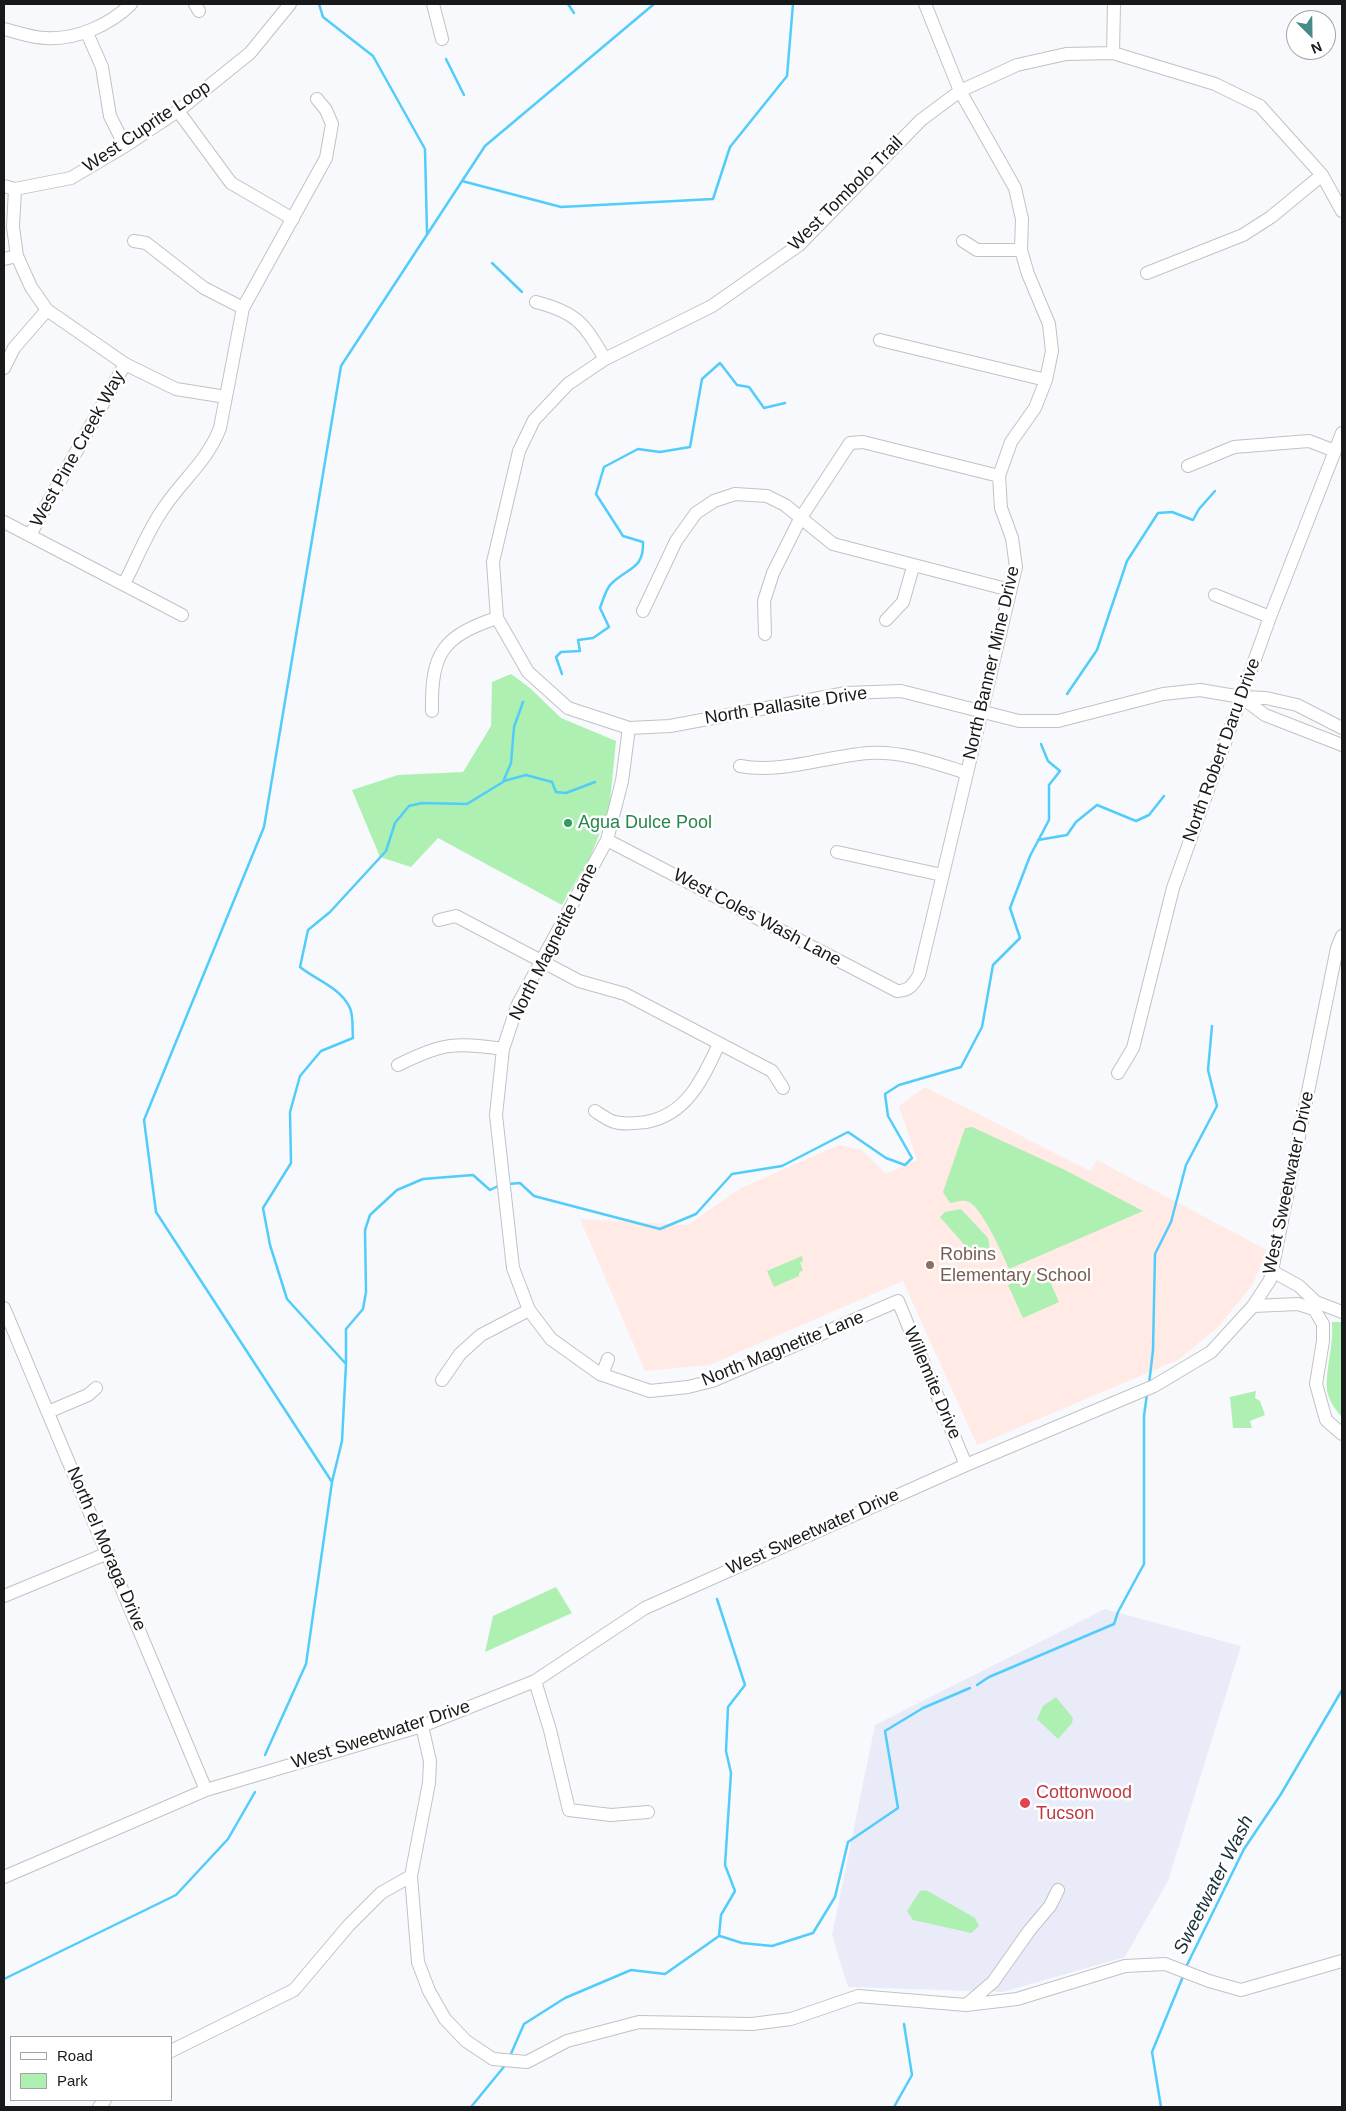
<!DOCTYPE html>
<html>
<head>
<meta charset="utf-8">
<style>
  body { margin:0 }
  #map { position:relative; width:1346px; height:2111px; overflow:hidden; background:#f8f9fd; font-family:Arial,sans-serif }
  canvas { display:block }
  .frame { position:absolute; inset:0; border:5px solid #18191a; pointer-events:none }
  .legend { position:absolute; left:10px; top:2036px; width:162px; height:65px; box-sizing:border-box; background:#fff; border:1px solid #a3a3a3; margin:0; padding:6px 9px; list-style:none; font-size:15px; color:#18191a }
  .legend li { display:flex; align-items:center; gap:10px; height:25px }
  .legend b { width:25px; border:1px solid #a3a3a3 }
  .north { position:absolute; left:1286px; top:10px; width:50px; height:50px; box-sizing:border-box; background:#fff; border:1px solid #a3a3a3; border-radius:50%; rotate:157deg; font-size:14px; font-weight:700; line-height:20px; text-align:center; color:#18191a }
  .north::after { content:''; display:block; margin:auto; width:18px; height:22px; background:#458c87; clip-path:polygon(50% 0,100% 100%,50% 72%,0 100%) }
</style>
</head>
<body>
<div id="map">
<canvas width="1346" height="2111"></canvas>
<div class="frame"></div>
<ul class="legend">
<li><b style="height:6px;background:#fff"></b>Road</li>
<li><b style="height:14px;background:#adf0b1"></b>Park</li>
</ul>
<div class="north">N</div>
</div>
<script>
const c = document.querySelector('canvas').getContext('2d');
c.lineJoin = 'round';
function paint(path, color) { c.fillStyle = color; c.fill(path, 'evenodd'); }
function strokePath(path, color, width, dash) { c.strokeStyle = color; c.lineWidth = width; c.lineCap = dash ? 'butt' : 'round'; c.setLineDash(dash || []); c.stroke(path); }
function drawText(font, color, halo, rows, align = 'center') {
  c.font = font + ' Arial,sans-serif'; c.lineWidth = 5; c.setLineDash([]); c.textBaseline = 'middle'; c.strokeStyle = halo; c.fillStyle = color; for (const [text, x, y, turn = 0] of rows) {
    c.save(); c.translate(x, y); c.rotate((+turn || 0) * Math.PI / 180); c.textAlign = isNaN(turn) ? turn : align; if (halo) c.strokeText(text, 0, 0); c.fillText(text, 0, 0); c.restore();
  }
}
paint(new Path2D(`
  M1105 1609 1241 1646 1168 1881 1125 1957 1003 1992 848 1987 832 1935 875 1725Z`), '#e9ecf8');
paint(new Path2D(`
  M925 1087 1090 1171 1097 1160 1267 1250 1253 1284 1218 1327 1178 1360 977 1445 903 1281 709 1365 645 1371 580 1219 688 1225 739 1189 839 1145 862 1150 886 1174 917 1160 899 1106Z`), '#ffeae5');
paint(new Path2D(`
  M511 674 530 688 561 718 616 741 609 811 590 857 562 905 438 838 411 867 380 857 352 790 398 775 463 772 491 726 492 682Z
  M972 1127 1065 1170 1143 1211 1009 1269C1003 1255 982 1208 969 1202 963 1199 956 1202 950 1203L943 1192 965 1128Z
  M961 1209 988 1238 991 1257 986 1261 969 1250 940 1217 945 1212Z
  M802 1256 803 1261 800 1263 803 1270 799 1273V1276L774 1287 767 1271Z
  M1044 1268 1059 1302 1023 1318 1008 1285Z
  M1332 1322H1342V1417C1336 1411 1328 1399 1327 1390 1325 1371 1334 1345 1332 1322Z
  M1256 1391 1255 1398 1260 1401 1265 1415 1250 1421 1252 1428H1233L1230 1397Z
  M556 1587 572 1613 485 1652 493 1616Z
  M1056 1697 1073 1718 1072 1723 1058 1739 1037 1719 1043 1706Z
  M926 1890 975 1918 979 1926 971 1933 913 1920 907 1911 920 1891Z`), '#adf0b1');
strokePath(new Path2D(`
  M319 4 323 17 373 56 425 149 427 233
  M568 4 574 13
  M446 59 464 95
  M462 181 561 207 713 199 730 147 787 76 793 4
  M492 263 522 292
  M562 674 556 657 561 652 580 651 578 640 593 638 609 627 600 608C603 600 606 588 612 583 629 567 644 569 643 542L623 536 596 494 604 467 638 449 660 452 690 447 702 379 720 363 737 385 749 387 764 408 785 403
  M1067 694 1097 650 1127 561 1158 513 1172 512 1193 520 1199 509 1215 491
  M504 781 526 775 552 782 556 792 566 793 595 782
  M1038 840 1067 835 1076 822 1097 805 1136 821 1149 815 1164 796
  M508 1184 520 1183 534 1196 660 1229 696 1214 732 1174 782 1166 848 1132 886 1158 905 1165 912 1158 888 1116 885 1094 899 1085 961 1067 982 1027 993 965 1020 938 1010 908 1030 856 1049 820V785L1060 771 1048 761 1041 744
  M346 1364V1329L363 1309 366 1292 365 1230 370 1215 397 1190 423 1179 473 1175 490 1190 500 1185
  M1149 1384 1153 1350 1155 1254 1171 1222 1186 1165 1217 1106 1208 1070 1212 1026
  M332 1482 342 1441 346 1364 287 1299 270 1245 263 1208 291 1163 290 1112 300 1076 321 1051 353 1038C352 1029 354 1014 349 1006 339 987 316 980 300 967L308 930 330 912 386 851 395 823 409 806 422 803 467 804 503 782 511 763 514 727 523 702
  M977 1685 989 1677 1114 1624 1118 1612 1144 1564V1416L1147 1394
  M265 1755 306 1664 332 1482 156 1212 144 1120 264 827 341 366 485 146 654 4
  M720 1936 742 1943 772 1946 813 1933 835 1897 848 1842 898 1808 885 1731 923 1708 970 1688
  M1186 1967 1244 1849 1281 1794 1342 1690
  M4 1979 176 1895 228 1839 255 1792
  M510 2056 524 2024 565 1998 631 1970 665 1974 719 1936 721 1915 735 1891 725 1865 731 1773 726 1751 728 1707 745 1685 717 1599
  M471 2107 507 2063
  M894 2107 912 2075 904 2024
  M1161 2107 1152 2052 1184 1974`), '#52ccfa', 2.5);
const minor = new Path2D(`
  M195 4 199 11
  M433 4 442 39
  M4 29C17 32 32 38 46 38 76 40 110 25 131 4
  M87 33 102 67 110 116 125 146
  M1113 53 1114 4
  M178 111 231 183 293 219
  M4 186 15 189 71 178 125 146 178 111 250 53 290 4
  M15 189 13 227 17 256 31 287 47 310 125 364 176 389 226 397
  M1342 211 1322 175 1260 106 1215 84 1113 53 1066 54 1017 65 960 91 921 120 799 245 712 306 605 359 568 384 534 420 519 451 493 562 497 618 528 672 568 708 629 728 670 726 846 693 901 691 1019 721H1058L1163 694 1200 690 1241 697 1266 698 1297 705 1342 728
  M134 241 146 243 204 288 243 308
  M963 241 977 250H1021
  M4 259 17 256
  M1147 273 1243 235 1271 217 1322 175
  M536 302C578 313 584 324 605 359
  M880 340 1046 380
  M4 368 14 348 47 310
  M1188 466 1234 447 1309 441 1335 451
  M4 522 182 615
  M30 535 125 364
  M124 584C137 559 147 532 163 509 182 480 207 462 220 428L243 308 326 158 332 124 326 110 317 99
  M1215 595 1270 617
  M643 611 676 541 696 513 714 501 735 494 767 496 785 505 833 544 1010 590
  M886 620 903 602 913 567
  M765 634 764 601 773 573 800 519 850 443 863 442 999 476
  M1241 697 1265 715 1342 745
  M432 711C431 654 442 636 497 618
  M629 728 622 781 607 840 518 1004 503 1049 496 1115 513 1268 529 1310 551 1339 600 1374 650 1391 688 1387 712 1381 898 1301 966 1465
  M740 766C782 774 827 756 869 753 903 751 935 763 967 773
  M607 840 897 991C909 991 913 985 919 975L1016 567 1012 538 1001 508 999 476 1011 442 1035 408 1046 380 1052 351 1049 324 1028 274 1021 250 1022 219 1015 188 960 91 925 4
  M837 852 942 875
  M439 920 456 916 579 981 625 994 772 1071 783 1088
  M398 1065C442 1043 455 1042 503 1049
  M1118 1073 1133 1048 1173 888 1270 617 1342 433
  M595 1111C601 1115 609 1121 615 1122 624 1125 637 1123 646 1122 687 1115 703 1078 719 1044
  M1272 1271 1299 1286 1316 1302 1342 1312
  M1253 1306 1298 1304 1314 1309 1323 1324V1341L1316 1384 1326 1420 1342 1434
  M4 1308 206 1790
  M602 1375 608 1359
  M442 1380 460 1354 481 1335 529 1310
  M48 1412 88 1395 96 1388
  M4 1596 108 1553
  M535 1681 550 1730 569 1810 611 1815 648 1812
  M422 1726 430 1761 429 1783 411 1876 418 1962 429 1991 445 2019 466 2041 493 2059 527 2062 567 2041 639 2022 752 2024 791 2019 858 1996 966 2005 1017 1999 1125 1966 1165 1964 1209 1981 1241 1990 1342 1961
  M4 1877 206 1790 422 1726 535 1681 645 1608 966 1465 1154 1386 1211 1352 1253 1306 1270 1280 1337 948 1342 936
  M966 2005 993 1982 1029 1931 1050 1906 1058 1890
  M171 2051 294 1990 349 1925 381 1893 411 1876
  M99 2107 105 2100`);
strokePath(minor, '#c1c2c6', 14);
strokePath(minor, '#fff', 12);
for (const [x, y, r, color] of [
  [568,823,5,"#2e9e5b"],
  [930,1265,5,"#8d6e63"],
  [1025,1803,6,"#e0444e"]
]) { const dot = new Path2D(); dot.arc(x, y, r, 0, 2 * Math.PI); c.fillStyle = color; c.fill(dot); strokePath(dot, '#fff', 2); }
drawText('18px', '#18191a', '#fff', [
  ["West Cuprite Loop",147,127,-34],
  ["West Tombolo Trail",846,194,-45],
  ["West Pine Creek Way",78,449,-61],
  ["North Banner Mine Drive",992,663,-77],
  ["North Pallasite Drive",786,706,-9],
  ["North Robert Daru Drive",1222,750,-70],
  ["West Coles Wash Lane",757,918,28],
  ["North Magnetite Lane",554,942,-63],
  ["West Sweetwater Drive",1289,1183,-78],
  ["North Magnetite Lane",783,1349,-22],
  ["Willemite Drive",932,1383,67],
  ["West Sweetwater Drive",813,1532,-24],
  ["North el Moraga Drive",106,1549,67],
  ["West Sweetwater Drive",381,1735,-18]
]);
drawText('18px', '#27864d', '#fff', [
  ["Agua Dulce Pool",578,823]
], 'left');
drawText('18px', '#785e54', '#fff', [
  ["Robins",940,1255],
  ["Elementary School",940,1276]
], 'left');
drawText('18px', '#be3a42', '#fff', [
  ["Cottonwood",1036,1793],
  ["Tucson",1036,1814]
], 'left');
drawText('italic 19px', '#1a2f38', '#fff', [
  ["Sweetwater Wash",1214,1885,-63]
]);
</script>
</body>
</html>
